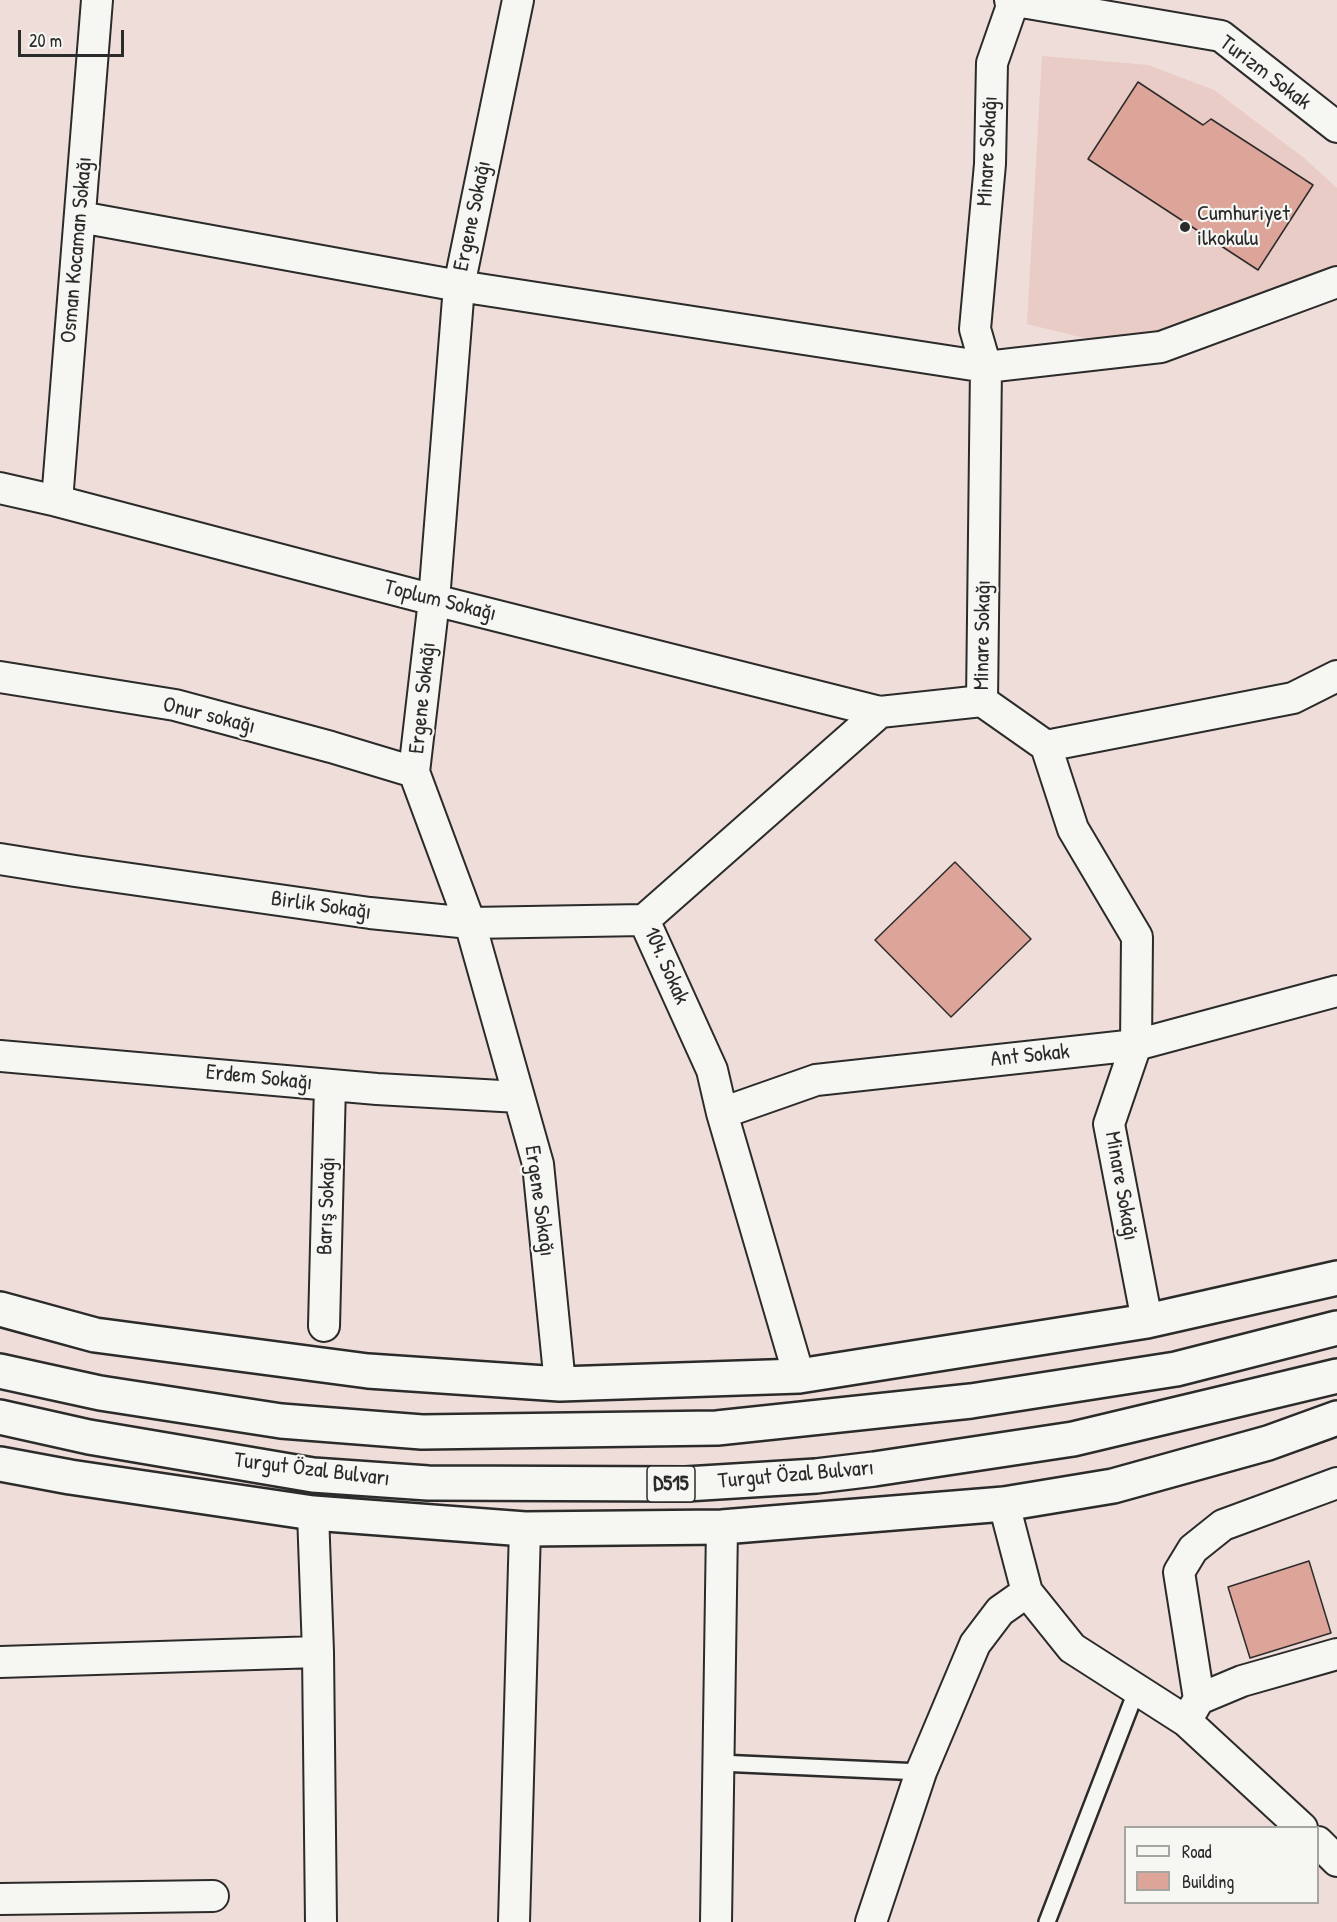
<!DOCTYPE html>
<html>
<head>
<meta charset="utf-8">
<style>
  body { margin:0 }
  #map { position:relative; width:1337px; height:1922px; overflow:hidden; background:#eeddd8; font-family:"Patrick Hand",sans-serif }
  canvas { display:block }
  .legend { position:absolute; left:1124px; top:1826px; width:195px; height:78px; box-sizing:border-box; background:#f6f6f2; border:2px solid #a5a5a2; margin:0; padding:8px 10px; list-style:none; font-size:18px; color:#2b2b2b }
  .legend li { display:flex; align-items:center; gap:12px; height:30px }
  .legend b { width:30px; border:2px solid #a5a5a2 }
  .scale { position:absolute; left:18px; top:30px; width:106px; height:27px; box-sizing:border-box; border:3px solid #2b2b2b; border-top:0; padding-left:8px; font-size:18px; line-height:21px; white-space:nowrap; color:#2b2b2b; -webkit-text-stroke:4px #f6f6f2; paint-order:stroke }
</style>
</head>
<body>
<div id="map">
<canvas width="1337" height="1922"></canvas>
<ul class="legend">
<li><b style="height:8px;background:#f6f6f2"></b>Road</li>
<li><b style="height:16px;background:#dda49a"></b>Building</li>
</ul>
<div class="scale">20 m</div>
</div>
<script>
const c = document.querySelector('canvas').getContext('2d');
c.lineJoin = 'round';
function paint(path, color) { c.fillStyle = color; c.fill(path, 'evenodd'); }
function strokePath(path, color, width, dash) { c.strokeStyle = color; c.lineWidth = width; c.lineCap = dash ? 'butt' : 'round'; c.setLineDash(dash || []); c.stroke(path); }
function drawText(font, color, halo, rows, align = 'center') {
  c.font = font + ' "Patrick Hand",sans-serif'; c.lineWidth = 4.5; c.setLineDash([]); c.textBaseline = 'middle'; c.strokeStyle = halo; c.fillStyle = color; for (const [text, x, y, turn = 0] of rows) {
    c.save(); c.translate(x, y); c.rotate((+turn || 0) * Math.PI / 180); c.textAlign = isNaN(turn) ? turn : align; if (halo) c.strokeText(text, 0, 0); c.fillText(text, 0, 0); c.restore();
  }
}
paint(new Path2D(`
  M1042 56 1148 65 1214 90 1304 158 1337 188V266L1159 335 1084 338 1027 324Z`), '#e9ccc5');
const building = new Path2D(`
  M1138 82 1203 125 1211 119 1313 185 1258 270 1088 159Z
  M955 862 1031 939 951 1017 875 940Z
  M1309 1561 1331 1633 1250 1658 1228 1587Z`);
paint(building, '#dda49a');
strokePath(building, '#2b2b2b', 1.5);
const service = new Path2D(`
  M719 1763 921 1772
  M1047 1922 1137 1689`);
const minor = new Path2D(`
  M518 0 459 286 434 600 414 772 470 923 538 1164 560 1384
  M1010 0 1221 36 1337 127
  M1014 0 992 63 990 164 975 329 986 367 982 701 1046 746 1073 829 1137 937 1136 1045 1109 1124 1147 1321
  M80 217 459 286 986 367 1161 347 1337 282
  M0 488 57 501 434 600 880 712
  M57 501 97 0
  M0 677 175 705 331 747 414 772
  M1046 746 1293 698 1337 676
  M0 859 75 871 370 913 470 923 644 920
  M0 1056 377 1089 519 1097
  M722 1113 816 1080 1136 1045 1337 991
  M324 1326 330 1085
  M799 1376 722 1113 712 1070 644 920 880 712 982 701
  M1004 1504 1027 1592 1072 1648 1186 1721 1302 1828
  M313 1513 318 1652 321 1922
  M0 1662 318 1652
  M1199 1699 1179 1572 1193 1549 1223 1525 1337 1483
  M1189 1716 1199 1699 1242 1681 1337 1654
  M1318 1842 1337 1861
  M0 1899 213 1896
  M514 1922 525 1529
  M716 1922 722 1527
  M871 1922 921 1772 975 1644 1000 1611 1027 1592`);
const trunk = new Path2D(`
  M0 1309 95 1335 368 1371 560 1384 799 1376 1147 1321 1337 1278
  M0 1371 100 1393 281 1421 422 1432 717 1428 971 1401 1176 1369 1337 1328
  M0 1417 89 1437 313 1475 428 1483 686 1484 816 1476 874 1469 1073 1439 1337 1376
  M0 1464 70 1477 313 1513 525 1529 722 1527 1004 1504 1113 1486 1268 1443 1337 1418`);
strokePath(service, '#2b2b2b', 20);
strokePath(minor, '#2b2b2b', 34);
strokePath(trunk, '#2b2b2b', 38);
strokePath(service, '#f6f6f2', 15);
strokePath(minor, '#f6f6f2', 30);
strokePath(trunk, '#f6f6f2', 33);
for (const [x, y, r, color] of [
  [1185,227,6,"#2b2b2b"]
]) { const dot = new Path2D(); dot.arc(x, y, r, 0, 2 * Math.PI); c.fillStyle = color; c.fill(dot); strokePath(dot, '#f6f6f2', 2); }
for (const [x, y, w] of [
  [671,1484,48]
]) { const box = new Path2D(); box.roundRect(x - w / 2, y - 18, w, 36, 4.5); c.fillStyle = '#f6f6f2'; c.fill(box); strokePath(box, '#2b2b2b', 1.5); }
drawText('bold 21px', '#2b2b2b', null, [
  ["D515",671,1484]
]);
drawText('22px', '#2b2b2b', '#f6f6f2', [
  ["Turizm Sokak",1265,73,37],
  ["Minare Sokağı",988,151,-87],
  ["Ergene Sokağı",473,216,-78],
  ["Osman Kocaman Sokağı",77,250,-85],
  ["Toplum Sokağı",440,601,14],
  ["Minare Sokağı",983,635,-89],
  ["Ergene Sokağı",423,698,-84],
  ["Onur sokağı",209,716,14],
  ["Birlik Sokağı",321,906,8],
  ["104. Sokak",666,966,66],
  ["Ant Sokak",1030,1056,-6],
  ["Erdem Sokağı",259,1078,6],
  ["Minare Sokağı",1121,1186,80],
  ["Ergene Sokağı",539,1201,82],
  ["Barış Sokağı",327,1206,-88],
  ["Turgut Özal Bulvarı",312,1470,7],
  ["Turgut Özal Bulvarı",796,1475,-5]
]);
drawText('22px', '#2b2b2b', '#f6f6f2', [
  ["Cumhuriyet",1197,214],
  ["ilkokulu",1197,239]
], 'left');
</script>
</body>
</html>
